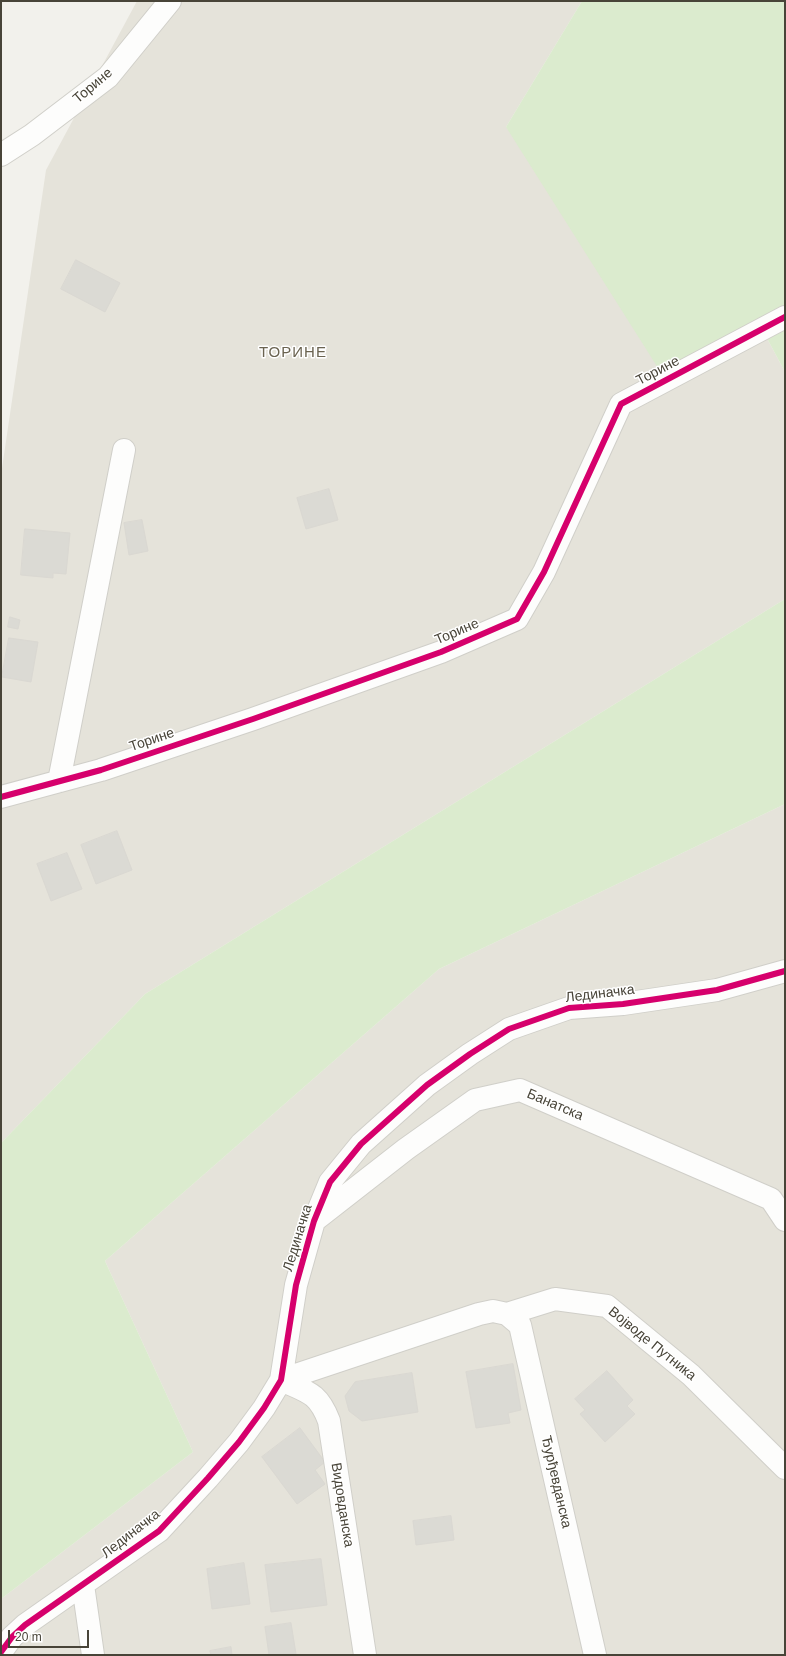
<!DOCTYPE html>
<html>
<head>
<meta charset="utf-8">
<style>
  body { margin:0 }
  #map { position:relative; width:786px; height:1656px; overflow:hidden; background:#f2f1ec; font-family:Arial,sans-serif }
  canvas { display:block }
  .frame { position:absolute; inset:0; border:2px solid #484438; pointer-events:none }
  .scale { position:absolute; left:8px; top:1630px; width:81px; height:18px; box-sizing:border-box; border:2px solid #484438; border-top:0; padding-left:5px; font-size:12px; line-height:14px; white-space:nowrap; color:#484438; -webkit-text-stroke:3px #fff; paint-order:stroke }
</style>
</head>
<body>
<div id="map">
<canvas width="786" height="1656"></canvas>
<div class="frame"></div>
<div class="scale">20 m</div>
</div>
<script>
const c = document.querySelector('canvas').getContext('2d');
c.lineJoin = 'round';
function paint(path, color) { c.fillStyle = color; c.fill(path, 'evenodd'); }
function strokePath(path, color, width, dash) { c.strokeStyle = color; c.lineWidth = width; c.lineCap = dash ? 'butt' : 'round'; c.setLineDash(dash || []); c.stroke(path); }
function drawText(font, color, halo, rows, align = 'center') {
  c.font = font + ' Arial,sans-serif'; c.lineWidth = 3; c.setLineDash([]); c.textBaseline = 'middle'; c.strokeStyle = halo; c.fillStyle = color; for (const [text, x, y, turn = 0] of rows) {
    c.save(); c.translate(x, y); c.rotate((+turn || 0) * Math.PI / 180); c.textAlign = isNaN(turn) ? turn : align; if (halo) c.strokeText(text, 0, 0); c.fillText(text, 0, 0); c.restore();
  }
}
paint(new Path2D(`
  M137 1H582L506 127 762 329 785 372V599L145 994 1 1143V475L46 170Z
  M785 804V1655H1V1599L193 1452 105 1261 439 969Z`), '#e5e3da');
paint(new Path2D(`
  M582 1H785V372L762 329 658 368 506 127Z
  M785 599V804L439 969 105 1261 193 1452 1 1599V1143L145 994Z`), '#dbebce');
const building = new Path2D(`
  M76 260 120 283 105 312 61 289Z
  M329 489 338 520 306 529 297 498Z
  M142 520 148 551 129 555 124 523Z
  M25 529 70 533 66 574 53 573V578L21 575Z
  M10 617 20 620 18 629 8 627Z
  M9 638 38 642 31 682 2 677Z
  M117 831 132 870 96 884 81 845Z
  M67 853 82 889 51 901 37 864Z
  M513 1364 521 1410 508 1413 510 1423 476 1428 466 1372Z
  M607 1371 633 1400 627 1406 635 1414 605 1442 580 1414 585 1410 575 1399Z
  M412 1373 418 1412 362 1421 349 1411 345 1396 355 1382Z
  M300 1428 325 1462 315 1470 325 1484 297 1504 262 1457Z
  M451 1516 454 1540 416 1545 413 1521Z
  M321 1559 327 1605 271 1612 265 1565Z
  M244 1563 250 1604 212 1609 207 1569Z
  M291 1623 296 1654 269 1655 265 1627Z
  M231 1647 232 1655H211L210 1651Z`);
paint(building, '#dbdad4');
strokePath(building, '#dad8d2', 1);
const street = new Path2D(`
  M1 155 32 135 108 77 170 1
  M59 781 124 450
  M1 797 101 770 253 719 441 652 517 619 544 572 621 404 785 317
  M315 1220 406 1149 475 1100 520 1090 771 1199 785 1220
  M507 1314 520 1325 595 1655
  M281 1380 479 1314 493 1311 507 1314 555 1299 607 1306 691 1375 785 1468
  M281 1380C307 1392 318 1392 329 1421L365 1655
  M83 1585 93 1655
  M1 1652 12 1637 25 1625 159 1531 208 1478 239 1442 264 1408 281 1380 296 1285 314 1221 330 1182 361 1144 427 1085 470 1054 509 1029 569 1008 623 1004 717 990 785 971`);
strokePath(street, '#d0cfc9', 24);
strokePath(street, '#fdfdfc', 22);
strokePath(new Path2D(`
  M1 797 101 770 253 719 441 652 517 619 544 572 621 404 785 317
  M1 1652 12 1637 25 1625 159 1531 208 1478 239 1442 264 1408 281 1380 296 1285 314 1221 330 1182 361 1144 427 1085 470 1054 509 1029 569 1008 623 1004 717 990 785 971`), '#d6006c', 6);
drawText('14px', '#484438', '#fff', [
  ["Торине",93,86,-40],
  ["Торине",658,371,-28],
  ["Торине",457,632,-23],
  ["Торине",152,740,-19],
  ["Лединачка",600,994,-7],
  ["Банатска",555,1105,23],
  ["Лединачка",298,1238,-73],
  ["Војводе Путника",652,1344,39],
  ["Ђурђевданска",556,1482,77],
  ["Видовданска",342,1505,81],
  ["Лединачка",131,1534,-38]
]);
c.letterSpacing = '1px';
drawText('15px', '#6a6350', '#fff', [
  ["ТОРИНЕ",293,353]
]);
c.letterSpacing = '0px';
</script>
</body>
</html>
